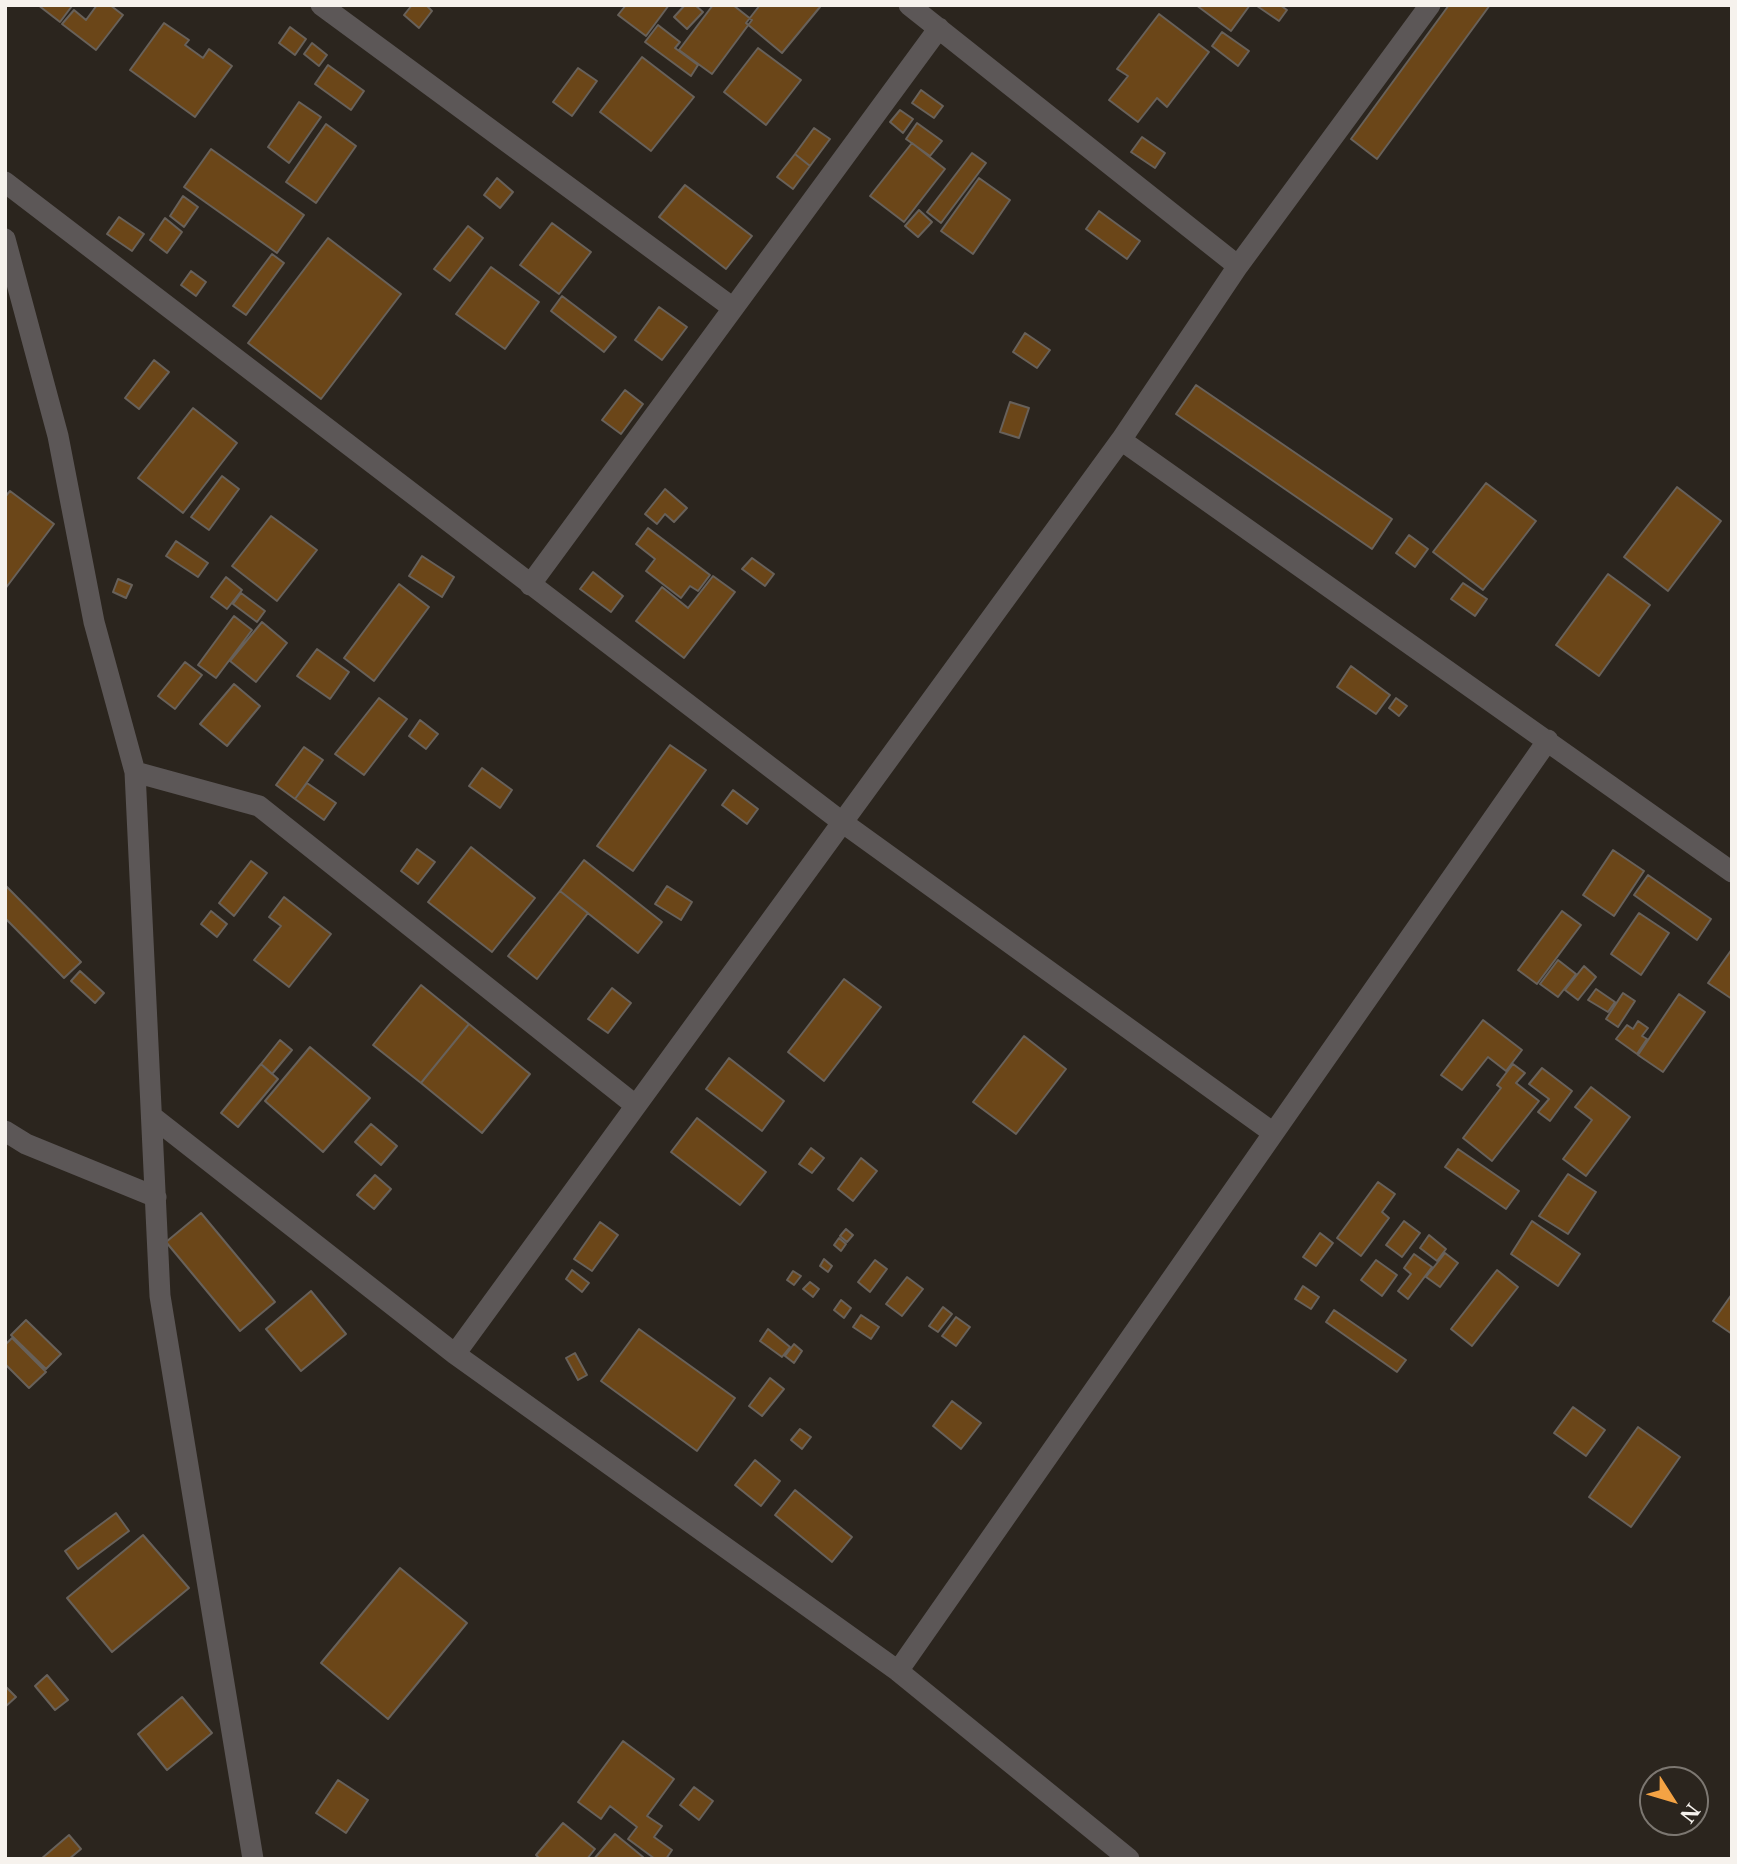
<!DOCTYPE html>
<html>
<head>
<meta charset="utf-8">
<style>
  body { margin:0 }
  #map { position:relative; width:1737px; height:1864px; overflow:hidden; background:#2b251e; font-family:"Libre Baskerville",serif }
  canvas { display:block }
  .frame { position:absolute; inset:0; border:7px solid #f6f2ed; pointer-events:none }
  .north { position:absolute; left:1639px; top:1766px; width:70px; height:70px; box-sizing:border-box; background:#2b251e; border:2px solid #7c7771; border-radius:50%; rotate:127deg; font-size:19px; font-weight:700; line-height:28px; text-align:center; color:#f6f2ed }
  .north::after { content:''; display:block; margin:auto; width:24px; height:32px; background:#f4a344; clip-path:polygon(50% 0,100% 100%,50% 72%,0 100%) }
</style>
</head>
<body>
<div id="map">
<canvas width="1737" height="1864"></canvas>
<div class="frame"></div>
<div class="north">N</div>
</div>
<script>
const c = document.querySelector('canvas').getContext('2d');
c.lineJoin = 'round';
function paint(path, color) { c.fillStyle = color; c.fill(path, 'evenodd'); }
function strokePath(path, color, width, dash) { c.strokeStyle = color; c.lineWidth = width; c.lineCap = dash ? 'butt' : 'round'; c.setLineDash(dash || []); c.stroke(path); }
const building = new Path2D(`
  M38 5H71L72 6 60 22Z
  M97 5H110L123 15 96 50 62 24 74 10 86 20Z
  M412 5H426L432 11 419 28 404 15Z
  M626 5H669L646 36 618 15Z
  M685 5H695L703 12 687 29 674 17Z
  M713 5H733L752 20 712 74 679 50Z
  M760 5H817L820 7 782 53 746 23Z
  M1196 5H1250L1231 31Z
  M1280 5 1287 10 1279 21 1257 6Z
  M1449 5H1490L1377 159 1351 139Z
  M1159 14 1209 52 1167 107 1157 98 1138 122 1109 100 1128 76 1117 69Z
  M164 23 189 40 185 45 203 58 209 49 232 66 195 117 130 70Z
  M658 25 680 42 675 48 698 65 691 76 645 42Z
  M290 27 306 39 295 55 279 43Z
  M1222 32 1249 51 1238 66 1212 46Z
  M312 43 327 55 319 66 304 54Z
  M758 48 801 80 766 125 724 92Z
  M642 57 694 97 651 151 600 112Z
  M328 65 364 91 351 110 315 84Z
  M578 68 597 81 572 116 553 102Z
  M921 90 943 106 934 118 912 103Z
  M299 102 321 117 289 163 268 147Z
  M900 110 913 119 903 133 890 122Z
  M917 123 942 141 930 156 906 139Z
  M326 124 356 146 316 203 286 182Z
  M814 128 830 139 810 166 795 154Z
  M1142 137 1165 153 1155 168 1131 152Z
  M912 143 945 169 904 222 870 196Z
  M211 149 304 215 277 253 184 187Z
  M972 153 986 163 941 223 927 212Z
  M795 154 810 166 793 189 777 177Z
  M497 178 513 192 500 208 484 195Z
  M979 178 1010 200 973 254 941 231Z
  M685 185 752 236 726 269 659 217Z
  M183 196 198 207 184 227 170 216Z
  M919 210 932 222 918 237 905 226Z
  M1099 211 1140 241 1127 259 1086 229Z
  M119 217 144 234 132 251 107 234Z
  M165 218 182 232 167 253 150 240Z
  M552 223 591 252 559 294 520 265Z
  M468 226 483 238 450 281 434 269Z
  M328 238 401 294 321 399 248 343Z
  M272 254 284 263 246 315 233 306Z
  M491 267 539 302 505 349 456 314Z
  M191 271 206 282 196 296 181 285Z
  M562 296 616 337 604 352 551 311Z
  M659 307 687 327 662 360 635 340Z
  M1025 333 1050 350 1037 368 1013 352Z
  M154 360 169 372 139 409 125 398Z
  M1196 385 1392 519 1372 549 1176 414Z
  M625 390 643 404 621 434 602 420Z
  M1010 402 1029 408 1019 438 1000 432Z
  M193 408 237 443 183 513 138 478Z
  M222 476 239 489 209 530 191 517Z
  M1486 483 1536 521 1483 590 1433 552Z
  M1677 487 1721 521 1668 591 1624 557Z
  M665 489 687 508 674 522 665 514 657 524 645 514Z
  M10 491 54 524 5 589V497Z
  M271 516 317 550 277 601 232 566Z
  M648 528 710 575 698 591 690 586 681 598 646 571 655 559 636 544Z
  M1409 535 1428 549 1415 567 1396 553Z
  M176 541 208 563 198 577 166 556Z
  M422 556 454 577 442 597 409 576Z
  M752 558 774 574 765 586 742 569Z
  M593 572 623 596 611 612 580 589Z
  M1608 574 1650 605 1599 676 1556 645Z
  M713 576 735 592 684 658 636 621 662 587 688 608Z
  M226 577 242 590 227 609 211 597Z
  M118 579 132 585 126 598 113 592Z
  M1463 583 1487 599 1475 616 1451 599Z
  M399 584 429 607 374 681 344 658Z
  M241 593 265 611 257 622 233 604Z
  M234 616 252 630 216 678 198 665Z
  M262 622 287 643 256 682 230 661Z
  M317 649 349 672 330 699 297 676Z
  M185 662 202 675 175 709 158 696Z
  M1351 666 1390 695 1376 714 1337 687Z
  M234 684 260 706 227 746 200 724Z
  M379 698 407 719 364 775 335 754Z
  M1396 698 1407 706 1399 716 1389 708Z
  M420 720 438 734 426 749 409 736Z
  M670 745 706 770 633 871 597 846Z
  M304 747 323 760 295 799 276 785Z
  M482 768 512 790 500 808 469 786Z
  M307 783 336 803 324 820 295 799Z
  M733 790 758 809 747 824 722 805Z
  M471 847 535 898 492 952 428 902Z
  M417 849 435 862 418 884 401 871Z
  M1613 850 1644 871 1614 916 1583 895Z
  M584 860 662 922 638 953 560 891Z
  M251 861 267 873 234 916 219 903Z
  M1648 875 1711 919 1697 940 1634 895Z
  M6 886 81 962 64 978 5 918Z
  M667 886 692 902 681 920 655 904Z
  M560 891 588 913 537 979 508 956Z
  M284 897 331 934 289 987 254 960 281 926 269 917Z
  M211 911 227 924 217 937 201 924Z
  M1562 911 1581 925 1537 984 1518 970Z
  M1639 913 1669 933 1641 975 1611 954Z
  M1732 949V999L1708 983Z
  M1558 960 1576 974 1558 997 1540 984Z
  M1584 966 1596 977 1578 1000 1565 990Z
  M80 971 104 993 95 1003 71 981Z
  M844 979 881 1007 824 1081 788 1052Z
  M421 985 469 1024 421 1083 373 1045Z
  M612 988 631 1003 608 1033 588 1019Z
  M1596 989 1615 1002 1608 1012 1588 1000Z
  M1623 993 1635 1001 1618 1027 1606 1019Z
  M1679 994 1705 1012 1663 1072 1638 1055Z
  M1483 1020 1522 1050 1506 1071 1488 1057 1462 1090 1441 1075Z
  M1638 1021 1648 1028 1642 1036 1647 1039 1637 1054 1616 1039 1627 1025 1633 1029Z
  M469 1024 530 1074 482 1133 421 1083Z
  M1024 1036 1066 1069 1016 1134 973 1102Z
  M280 1040 292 1050 272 1074 261 1064Z
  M310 1047 370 1098 323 1152 265 1101Z
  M729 1058 784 1101 762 1131 706 1089Z
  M261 1064 278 1079 238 1127 221 1113Z
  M1513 1064 1525 1073 1516 1083 1539 1101 1492 1161 1463 1138 1501 1088 1497 1085Z
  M1542 1068 1572 1091 1550 1121 1538 1112 1549 1099 1529 1084Z
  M1591 1087 1630 1117 1586 1176 1563 1159 1592 1120 1575 1107Z
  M697 1118 766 1172 740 1205 671 1152Z
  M371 1124 397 1146 381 1165 355 1142Z
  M811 1148 824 1158 812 1173 799 1164Z
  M1458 1149 1519 1191 1506 1209 1445 1167Z
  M861 1158 877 1171 853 1201 838 1189Z
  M1568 1174 1596 1192 1568 1234 1539 1216Z
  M375 1175 391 1189 374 1209 357 1195Z
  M1378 1182 1395 1194 1382 1212 1389 1218 1361 1256 1337 1238Z
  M201 1213 275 1302 240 1331 166 1242Z
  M1404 1221 1420 1233 1402 1257 1386 1245Z
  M1532 1221 1580 1254 1558 1286 1511 1254Z
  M600 1222 618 1235 592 1271 574 1259Z
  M846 1229 853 1235 847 1242 840 1236Z
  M1320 1233 1333 1243 1316 1266 1303 1257Z
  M1429 1235 1446 1249 1437 1261 1420 1248Z
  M839 1238 846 1244 841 1251 834 1245Z
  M1445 1253 1458 1263 1440 1287 1426 1277Z
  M1414 1254 1432 1267 1408 1299 1398 1291 1411 1274 1404 1268Z
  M824 1259 832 1266 828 1272 820 1266Z
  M875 1260 887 1269 870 1292 858 1282Z
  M1376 1260 1397 1275 1382 1296 1361 1280Z
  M572 1270 589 1283 582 1292 566 1279Z
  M1497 1270 1518 1287 1472 1346 1451 1329Z
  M793 1271 801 1276 794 1285 787 1280Z
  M907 1277 923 1289 902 1316 886 1304Z
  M810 1282 819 1289 813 1297 803 1289Z
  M1303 1286 1319 1297 1311 1309 1295 1299Z
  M311 1291 346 1334 301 1371 266 1329Z
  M1732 1294V1334L1713 1321Z
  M841 1300 851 1308 844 1318 834 1310Z
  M943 1307 952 1314 938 1332 929 1326Z
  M1334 1310 1406 1360 1397 1372 1326 1322Z
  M861 1315 879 1327 871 1339 853 1327Z
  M956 1317 970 1327 956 1346 942 1336Z
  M26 1320 61 1354 46 1369 11 1335Z
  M639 1329 735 1398 697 1451 601 1381Z
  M768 1329 790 1347 782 1357 760 1341Z
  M12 1338 46 1372 29 1388 5 1364V1345Z
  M794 1344 802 1351 794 1363 785 1356Z
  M575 1353 587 1375 578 1380 566 1358Z
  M770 1378 784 1389 762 1416 749 1406Z
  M952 1401 981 1423 961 1449 933 1426Z
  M1573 1407 1605 1430 1586 1456 1554 1433Z
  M1638 1427 1680 1457 1631 1527 1589 1497Z
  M800 1429 811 1437 802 1449 791 1440Z
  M755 1460 780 1481 761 1506 735 1485Z
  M795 1490 852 1537 832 1562 775 1515Z
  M116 1513 129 1531 78 1569 65 1551Z
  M143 1535 189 1588 112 1652 67 1598Z
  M400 1568 467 1623 388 1719 321 1663Z
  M47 1675 68 1700 55 1710 35 1686Z
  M5 1686 16 1697 5 1707Z
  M182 1697 212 1733 167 1770 138 1734Z
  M623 1741 674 1779 647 1816 662 1826 654 1837 672 1850 666 1859H655L628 1839 637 1827 610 1806 601 1819 578 1802Z
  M338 1780 368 1800 346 1833 316 1813Z
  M694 1787 713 1801 699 1820 680 1805Z
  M563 1823 595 1849 587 1859H540L536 1855Z
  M615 1834 643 1857 642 1859H594Z
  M69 1835 81 1849 69 1859H41Z`);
paint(building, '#6b4618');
strokePath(building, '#68615a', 2);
strokePath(new Path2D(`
  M321 5 733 308
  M909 5 1238 266
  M5 182 842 822 1272 1132
  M5 239 58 436 94 622 135 772 160 1296 253 1859
  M1121 440 1732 872
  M530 585 939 28
  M135 772 259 806 635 1105
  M154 1118 455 1354 898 1671 1129 1859
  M5 1131 26 1144 156 1197
  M455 1354 1121 440 1238 266 1430 5
  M898 1671 1548 740`), '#5c5757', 21);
</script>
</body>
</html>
